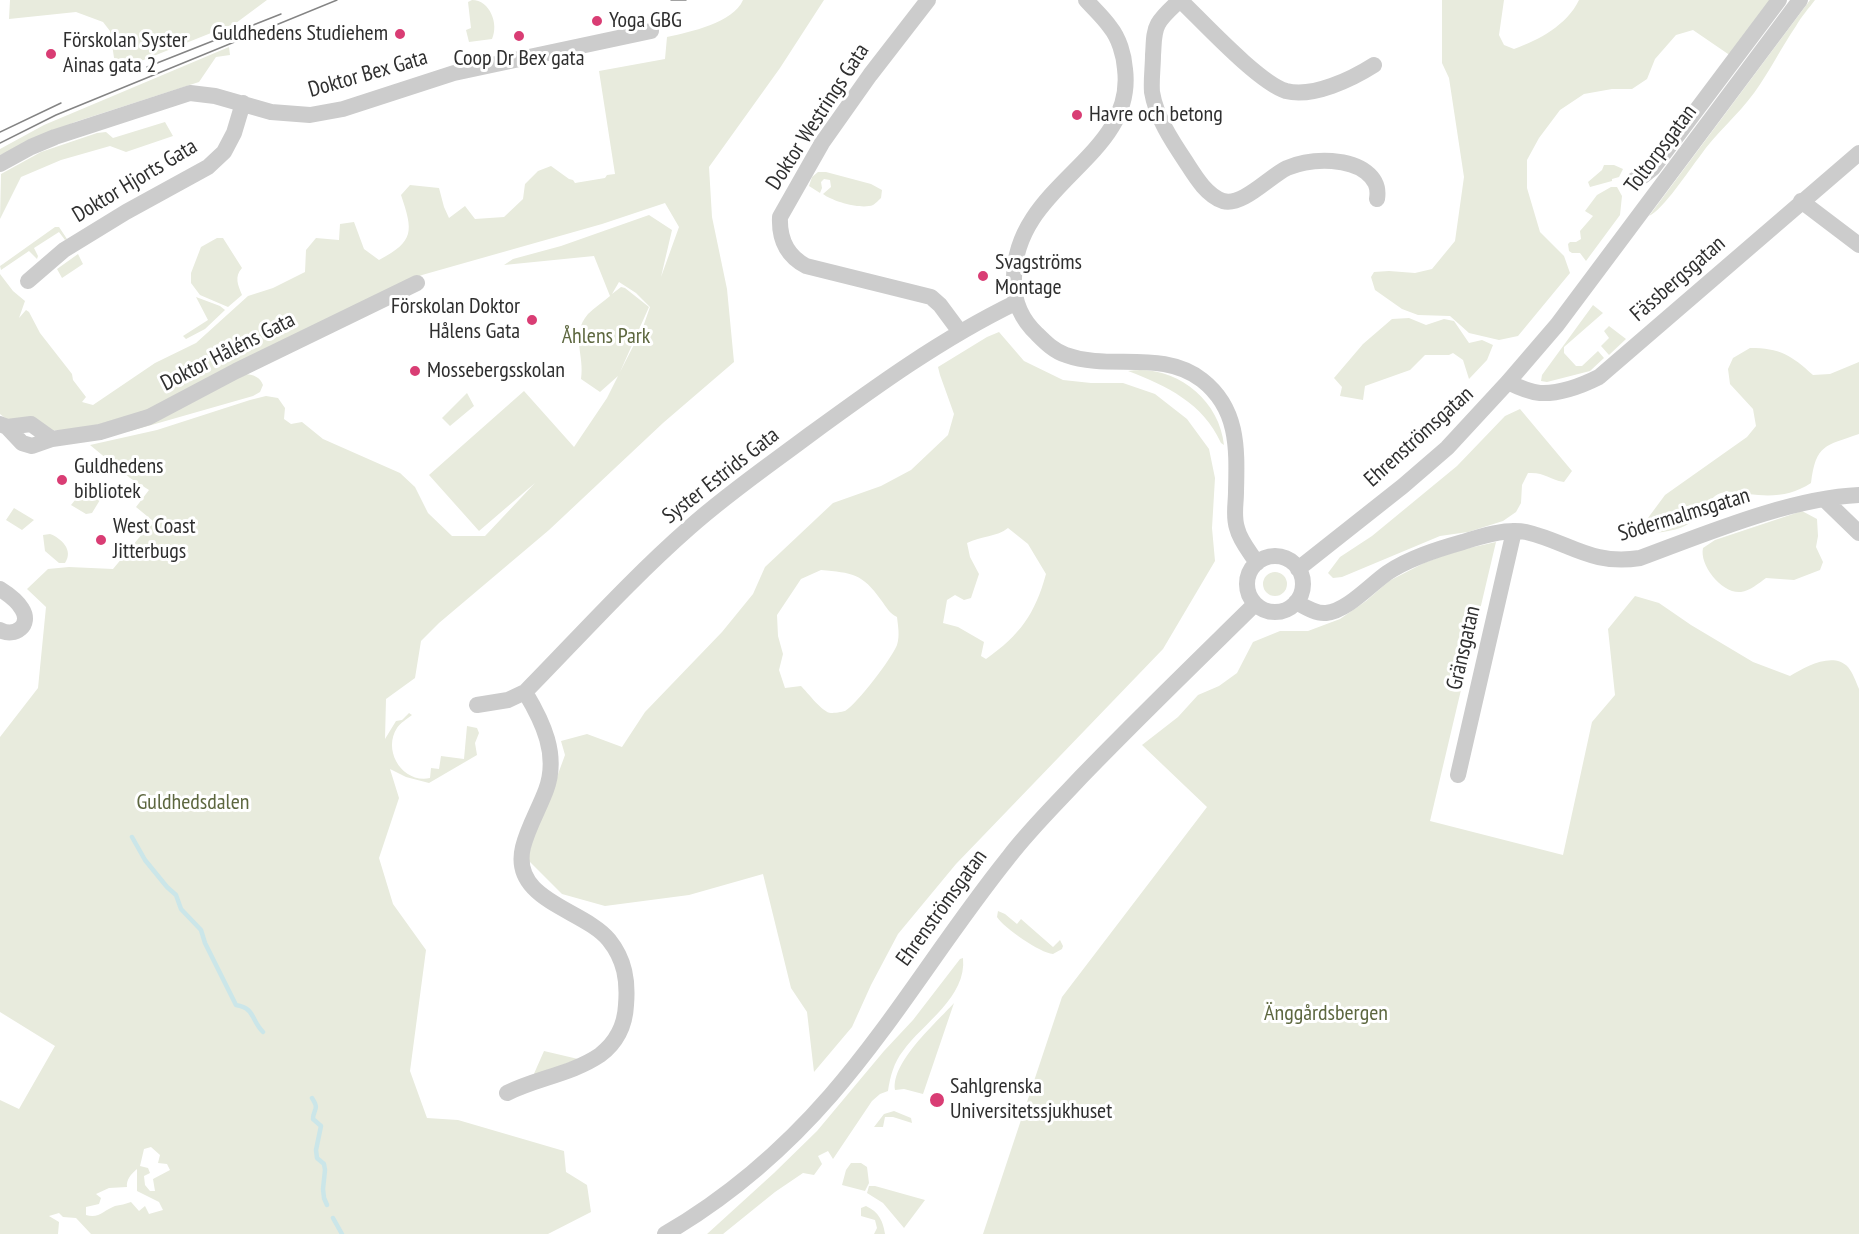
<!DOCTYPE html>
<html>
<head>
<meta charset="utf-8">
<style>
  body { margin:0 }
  canvas { display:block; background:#fff }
</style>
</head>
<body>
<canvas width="1859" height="1234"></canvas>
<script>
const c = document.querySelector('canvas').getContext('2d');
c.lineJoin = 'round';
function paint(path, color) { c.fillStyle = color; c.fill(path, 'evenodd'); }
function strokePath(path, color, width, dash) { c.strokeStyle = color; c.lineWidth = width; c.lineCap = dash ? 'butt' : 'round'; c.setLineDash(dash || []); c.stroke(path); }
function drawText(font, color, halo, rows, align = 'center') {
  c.font = font + ' "PT Sans Narrow",sans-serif'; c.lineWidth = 6; c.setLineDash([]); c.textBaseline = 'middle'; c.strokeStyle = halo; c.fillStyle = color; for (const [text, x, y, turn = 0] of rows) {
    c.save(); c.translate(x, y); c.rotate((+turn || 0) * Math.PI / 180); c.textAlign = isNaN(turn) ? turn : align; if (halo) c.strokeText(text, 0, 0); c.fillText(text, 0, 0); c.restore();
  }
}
paint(new Path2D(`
  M10 0H267L236 23 116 71 110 31 103 22 76 12 9 19Z
  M472 0C490 0 499 24 492 39L469 42 466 30 471 28 468 2Z
  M743 0H824L780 68 709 167 712 217 727 289 734 362 663 423 549 530 439 623 421 641 415 678 386 699 385 739 396 721 402 720 409 713 412 715C407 719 400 723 397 728 382 751 403 784 430 778L431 768 439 769 441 756 464 759 467 726 477 728 479 733 475 743 477 755 429 783 406 777 390 769 399 798 379 858 393 904 426 950 410 1071 427 1118 458 1120 564 1151 566 1172 587 1185 591 1212 548 1234H91L76 1218 63 1217 59 1213 49 1216 59 1222 58 1234H0V1100L19 1109 55 1046 0 1012V737L38 688 46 607 27 589 48 569 69 567 113 569 153 521 136 507 149 490 130 478 90 445 157 430 250 400 266 396 278 398 285 408 284 419 291 424 302 422 323 439 400 473 415 487 428 513 452 536H485L535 483 479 531 429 475 524 391 574 447 607 398 618 376 600 392 581 379C585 355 570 335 588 314 594 308 603 302 610 296L594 256 504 265 513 259 561 246 649 215 672 230 661 277 679 227 665 203 602 224 422 275 308 329 157 407 74 432 51 430C40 417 25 421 10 422L0 414V274L13 291 25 301 19 318 26 310 29 312 40 333 72 374 73 380 86 397 82 402 93 405 155 363 196 343 248 296 273 288 305 272 306 250 316 238 339 240 340 224 354 222 364 249 379 260C415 241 413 231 401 195L410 185 439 188 444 207 449 218 465 206 475 219 504 217 523 199 525 184 538 171 551 166 569 179 573 180 575 183 605 178 607 175 615 174 599 71 665 59 667 37C690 32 733 23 743 0ZM619 282 636 293 650 307 643 327 620 372 649 307 625 288 621 287 612 294ZM151 1147 160 1155 158 1163 167 1164 170 1170 153 1179 155 1191H150L145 1185 144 1176 150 1173 148 1168 140 1166 144 1149ZM137 1169V1191L159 1202 163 1210 149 1214 145 1206 139 1211 131 1202C126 1204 120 1205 115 1206 104 1210 99 1219 86 1215V1207L99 1204 101 1198 96 1194 109 1188 127 1187C126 1180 131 1174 137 1169Z
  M1442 0H1504L1499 35 1504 45 1514 49C1539 40 1567 25 1579 0H1770L1731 56 1693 30 1676 35 1655 59 1647 79 1632 89H1612L1584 94 1560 110 1539 138 1527 160V188L1540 232 1564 256 1570 273 1518 336 1499 340 1469 333 1450 316 1418 315 1402 309 1375 290 1371 277 1374 272 1389 271 1415 273 1432 269 1455 241 1464 177 1449 78 1442 63Z
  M1810 0H1815C1809 8 1801 17 1796 26 1781 48 1770 71 1754 93 1738 115 1716 133 1700 156 1689 170 1663 210 1649 216Z
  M229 47 230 55 216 57 199 82 75 122 0 155V149L44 125Z
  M165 122 173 136 126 152 110 146 61 160 21 177 0 219 1 174 41 152 97 133 106 132 113 138Z
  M1604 165H1614L1623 169 1619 177 1612 179V181L1590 187 1588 182 1602 170Z
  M818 172H826L871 184 882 190 881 198C879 200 875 204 873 205 861 210 832 201 823 194L831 187 830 180 824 179 821 182 822 188 820 193 809 186 812 177Z
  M1611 187H1617L1622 196 1620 215 1586 261 1580 253H1572L1569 251 1568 244 1570 242H1576L1581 239 1580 231 1593 216 1585 211 1597 195Z
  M55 227H59L67 239 65 240 59 232 34 248 38 256 37 259 29 251 1 270 0 266 3 264Z
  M217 238H223L242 268C234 277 238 285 242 295L228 307 200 295 191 283V273L201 247Z
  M78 254 83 264 62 278 57 269Z
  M196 297 220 306 225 310 205 329 186 339 183 336 208 320Z
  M1593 305 1603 313 1564 347V353L1576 366H1582L1598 351 1604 358 1590 371 1547 382 1541 381 1542 375Z
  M1409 318 1426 325 1444 319 1454 321 1469 343 1482 340 1493 345 1487 360 1469 379 1463 360 1453 353 1449 355H1425L1410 370 1365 386 1363 400 1340 396 1342 387 1334 378 1363 344 1392 319Z
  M1609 326 1626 339 1609 355 1601 346 1609 338 1604 331Z
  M999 332 1024 361 1063 380 1091 383H1123L1155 394 1187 419 1209 449 1215 478 1212 528 1215 561 1163 649 956 864 898 934 871 985 852 1027 814 1072 807 1012 791 988 763 874 689 895 605 906 562 894 523 855 554 785 565 755 561 741 587 734 622 747 645 712 722 632 753 594 765 567 833 503 881 486 911 470 948 435 954 414 940 375 938 367 987 337ZM1008 528 1028 544 1046 574C1035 614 1020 635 986 659L981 656 984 642 958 627 943 623 947 600 955 595 964 600 971 598 979 574 970 557 967 543C981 536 997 537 1008 528ZM821 570C852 573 862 573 881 600 887 608 889 613 897 617 898 626 900 636 897 645 892 658 857 704 845 711 842 712 834 713 831 713 823 713 808 693 801 686L785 688 779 670 783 654 778 636 777 615 801 579Z
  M1750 348C1780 348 1791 355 1813 375L1830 374 1859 362V434C1825 446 1816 444 1811 483 1791 496 1772 497 1748 494 1739 493 1730 490 1721 493 1712 496 1710 502 1705 509 1692 527 1673 532 1651 533L1645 522 1665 495 1747 437 1756 426 1753 409 1730 384 1728 369 1733 358Z
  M1128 371C1174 364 1219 398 1224 445L1221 443C1203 403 1167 386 1128 371Z
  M246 374C254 375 260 377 263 385L260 392 253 396 127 432Z
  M467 393 474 406 450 426 442 418Z
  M1520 409 1572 471 1564 482C1548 479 1545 472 1528 473L1522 485 1521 503 1516 512 1503 521 1468 532 1440 536 1342 577 1333 578 1328 573 1340 557 1372 536 1457 466 1505 416Z
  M89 483 103 495 92 513 86 514 71 505Z
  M14 508 34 520 22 530 6 520Z
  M1802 511 1817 519 1818 536 1816 547 1823 562 1820 570 1794 580 1766 578C1759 583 1750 591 1741 592 1722 594 1699 565 1703 548L1715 540Z
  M50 534C61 538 74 550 65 563H59L45 551 43 535Z
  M1496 542 1430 821 1563 855 1592 722 1615 695 1608 629 1635 596 1659 603 1691 625 1753 662 1790 676C1805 667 1833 651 1848 667 1853 673 1856 682 1859 689V1234H983L1062 997 1207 807 1142 745 1178 717 1198 695 1219 686 1237 673 1253 642 1280 631H1308L1340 619 1366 601 1389 581 1424 563 1456 551Z
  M1263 584a12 12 0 1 1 24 0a12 12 0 1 1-24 0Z
  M998 911 1005 914 1017 924 1021 919 1053 947 1060 940 1063 946 1062 949 1053 954C1040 953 1004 928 997 917Z
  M963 958C967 997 923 1023 903 1051 894 1062 890 1077 888 1091L880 1094 872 1101 833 1159 828 1151 818 1156 822 1164 814 1175 803 1173 775 1192 723 1234H707L774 1173 817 1131 884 1051 913 1020 960 959Z
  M954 1003 923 1094 904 1089 895 1090C891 1062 936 1023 954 1003Z
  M544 1051 578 1059 533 1076Z
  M894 1111 911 1118 912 1123 893 1117H885L883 1127H874L884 1114Z
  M851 1163H861L867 1167 869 1183 865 1191 842 1185 846 1170Z
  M869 1186H875L925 1200 904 1228 883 1203 867 1193Z
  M866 1206C879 1212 883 1221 885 1234H874L877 1228 875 1220 861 1216V1208Z`), '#e8ebdd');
strokePath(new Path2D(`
  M132 837 145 860 167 887 176 895 181 909 201 930 205 943 236 1005C255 1008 251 1020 263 1032
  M312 1098C320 1110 313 1109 313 1119L321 1126 316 1150 317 1158 324 1164 325 1170 323 1189 324 1198 327 1205
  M333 1218 342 1234`), '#cbe6e9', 4.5);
strokePath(new Path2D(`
  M928 0 870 75 822 143 780 217C779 239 787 256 806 266L931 297 940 305 960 332
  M1086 0C1094 9 1103 17 1110 27 1119 38 1124 55 1125 69 1136 158 1015 183 1014 278 1013 300 1020 318 1037 334 1046 343 1054 351 1066 355 1110 371 1162 349 1202 380 1239 409 1237 449 1236 492 1236 504 1233 516 1237 528 1240 541 1250 552 1257 563
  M1180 0C1173 7 1163 15 1158 24 1153 33 1154 44 1153 55 1153 67 1151 80 1152 92 1156 117 1172 141 1186 162 1195 176 1206 195 1223 201 1242 207 1270 176 1287 168 1301 162 1317 160 1332 161 1344 162 1356 164 1366 172 1375 179 1379 187 1377 199
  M1180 0C1203 22 1259 83 1286 91 1313 98 1352 79 1374 65
  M0 164 31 147 55 137 190 93 215 96 271 112 310 115 343 109 454 73 651 31
  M1634 180 1643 176 1653 168 1779 0
  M1801 201 1859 245
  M28 281 64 250 126 212 208 167 224 152 234 133 243 103
  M1508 382C1518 387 1529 392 1540 393 1559 394 1583 385 1599 377L1859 153
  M0 424 7 427 22 443 32 446 52 439 100 432 149 417 236 371 417 283
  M7 427 31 424 52 439
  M1825 500 1859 533
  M1247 584a28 28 0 1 1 56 0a28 28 0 1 1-56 0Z
  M1298 569 1403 486 1447 448 1508 382 1557 325 1800 0
  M0 589C8 594 17 600 22 609 32 625 15 638 0 630
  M1296 602C1305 607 1316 614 1326 613 1347 611 1370 585 1387 573 1409 558 1438 549 1463 542 1481 536 1507 528 1526 532 1569 542 1591 566 1640 558 1705 534 1790 498 1859 495
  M477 705 508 700 525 692C579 637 631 579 689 528 727 494 768 466 808 436 875 387 941 339 1015 303
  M1458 775 1514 531
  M507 1093C537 1078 572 1074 600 1055 617 1042 625 1026 626 1005 628 981 625 960 609 940 584 909 510 901 523 847 528 827 539 809 546 790 559 755 543 722 525 692
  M665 1234C727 1198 784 1149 831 1095 896 1020 946 935 1008 858 1030 829 1056 804 1081 777 1138 718 1197 661 1255 604`), '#ccc', 16);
strokePath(new Path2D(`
  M671 0H686
  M147 67 281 14
  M0 132 61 103
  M0 143 56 115 337 0`), '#848484', 1.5);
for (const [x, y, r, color] of [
  [597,21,6,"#d93d74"],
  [400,34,6,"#d93d74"],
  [519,36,6,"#d93d74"],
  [51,54,6,"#d93d74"],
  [1077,115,6,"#d93d74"],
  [983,276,6,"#d93d74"],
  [532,320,6,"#d93d74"],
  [415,371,6,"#d93d74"],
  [62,480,6,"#d93d74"],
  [101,540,6,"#d93d74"],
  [937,1100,8,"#d93d74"]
]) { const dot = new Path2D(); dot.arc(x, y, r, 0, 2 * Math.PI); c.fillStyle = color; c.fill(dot); strokePath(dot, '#fff', 2); }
drawText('22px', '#2f2f2f', '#fff', [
  ["Yoga GBG",609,21],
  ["Guldhedens Studiehem",388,34,"right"],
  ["Förskolan Syster",63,41],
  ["Ainas gata 2",63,66],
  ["Coop Dr Bex gata",519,59,"center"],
  ["Havre och betong",1089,115],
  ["Svagströms",995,263],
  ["Montage",995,288],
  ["Förskolan Doktor",520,307,"right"],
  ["Hålens Gata",520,332,"right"],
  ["Mossebergsskolan",427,371],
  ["Guldhedens",74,467],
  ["bibliotek",74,492],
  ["West Coast",113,527],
  ["Jitterbugs",113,552],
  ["Sahlgrenska",950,1087],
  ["Universitetssjukhuset",950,1112]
], 'left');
drawText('22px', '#2f2f2f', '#fff', [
  ["Doktor Bex Gata",368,74,-16],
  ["Doktor Westrings Gata",818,117,-57],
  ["Toltorpsgatan",1661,149,-53],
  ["Doktor Hjorts Gata",135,181,-31],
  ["Fässbergsgatan",1678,279,-41],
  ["Doktor Håléns Gata",228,352,-27],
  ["Ehrenströmsgatan",1419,437,-42],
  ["Syster Estrids Gata",721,476,-38],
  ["Södermalmsgatan",1684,515,-17],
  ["Gränsgatan",1464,648,-77],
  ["Ehrenströmsgatan",942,908,-54]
]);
drawText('22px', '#5d673f', '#fff', [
  ["Åhlens Park",606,337],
  ["Guldhedsdalen",193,803],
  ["Änggårdsbergen",1326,1014]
]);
</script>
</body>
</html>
